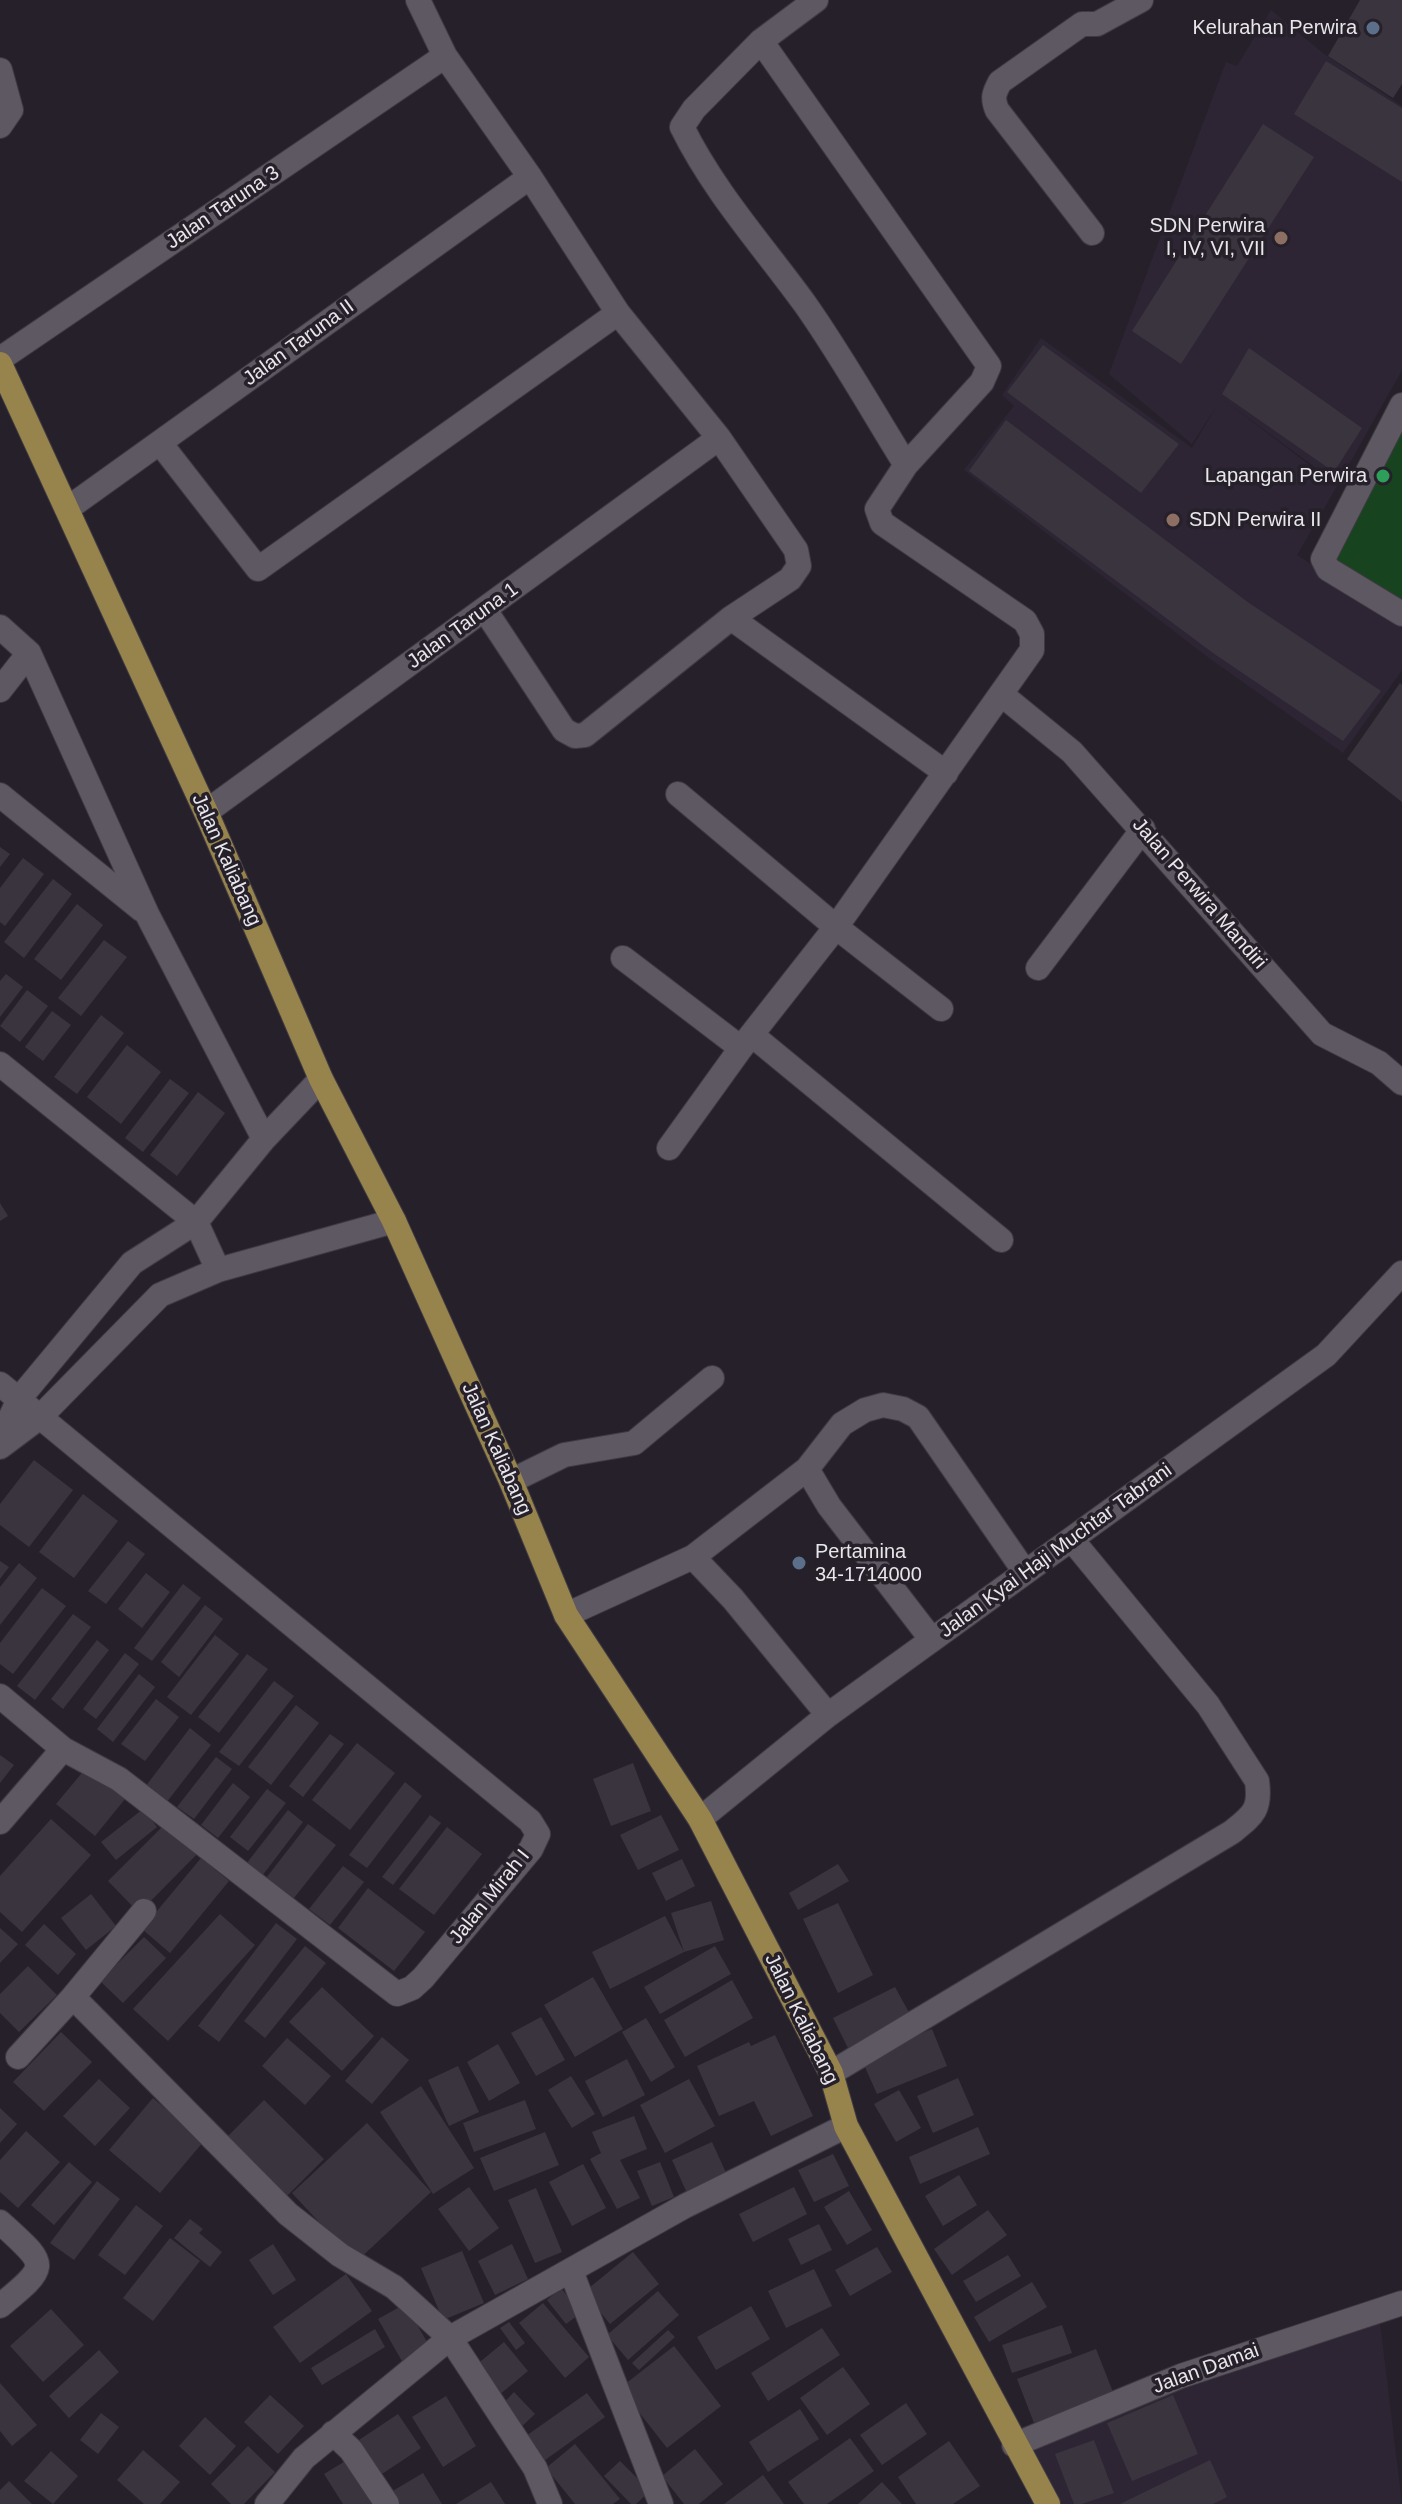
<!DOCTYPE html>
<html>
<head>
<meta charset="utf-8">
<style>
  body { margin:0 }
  canvas { display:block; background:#252029 }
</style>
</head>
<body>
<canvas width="1402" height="2504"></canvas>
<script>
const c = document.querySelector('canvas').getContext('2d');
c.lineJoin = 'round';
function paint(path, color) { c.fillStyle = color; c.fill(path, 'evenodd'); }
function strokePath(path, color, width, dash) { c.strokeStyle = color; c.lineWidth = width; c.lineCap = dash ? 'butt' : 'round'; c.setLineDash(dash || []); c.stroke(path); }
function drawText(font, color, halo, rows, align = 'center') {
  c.font = font + ' Arial,sans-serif'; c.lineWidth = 7; c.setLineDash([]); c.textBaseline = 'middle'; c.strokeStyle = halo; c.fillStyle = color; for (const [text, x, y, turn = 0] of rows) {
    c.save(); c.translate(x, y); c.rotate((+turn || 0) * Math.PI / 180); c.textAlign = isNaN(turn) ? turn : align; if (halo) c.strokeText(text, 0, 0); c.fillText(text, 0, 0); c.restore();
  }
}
paint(new Path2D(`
  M1271 10 1324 54 1402 106V370L1338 484 1221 398 1337 486 1297 555 1402 624V670L1343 753 1209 658 964 470 1014 406 1002 395 1041 338 1192 448 1219 402 1192 444 1109 374 1226 62 1237 66Z
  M1379 2314 1402 2504H1048L1014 2445Z`), '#2d2534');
paint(new Path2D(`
  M1402 401V614L1328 569Z`), '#17441e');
paint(new Path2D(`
  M1360 0H1402V84L1393 98 1328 56Z
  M1326 61 1402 108V182L1294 114Z
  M1263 124 1314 157 1181 364 1132 331Z
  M1043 345 1179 444 1141 493 1007 392Z
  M1249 348 1362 428 1334 472 1222 394Z
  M1006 420 1249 603 1381 691 1343 741 1213 653 969 471Z
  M1400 683 1402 685V802L1347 759Z
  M0 847 10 854 0 867Z
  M23 858 44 874 5 926 0 922V888Z
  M53 879 72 894 24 958 4 942Z
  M77 904 103 925 61 980 34 959Z
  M104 940 127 957 81 1016 58 998Z
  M6 974 23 987 0 1017V981Z
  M27 990 48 1006 20 1042 0 1026Z
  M52 1011 71 1025 43 1061 25 1047Z
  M101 1015 124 1033 77 1094 54 1077Z
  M127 1045 161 1072 121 1124 87 1097Z
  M170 1079 189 1093 143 1152 125 1138Z
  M198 1092 225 1113 177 1176 150 1155Z
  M0 1203 8 1216 0 1221Z
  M34 1460 73 1490 29 1547 0 1525V1504Z
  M83 1494 118 1521 74 1578 39 1552Z
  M128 1541 145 1554 106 1604 88 1591Z
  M0 1561 9 1567 0 1579Z
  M19 1563 37 1578 0 1625V1587Z
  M146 1573 170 1592 142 1628 118 1609Z
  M183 1584 201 1598 152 1661 134 1648Z
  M42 1588 66 1606 13 1674 0 1664V1643Z
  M205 1605 223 1619 179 1677 161 1662Z
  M73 1614 91 1627 35 1700 17 1686Z
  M215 1635 239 1654 191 1715 167 1697Z
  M97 1640 109 1650 63 1709 51 1699Z
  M125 1653 139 1664 96 1719 83 1709Z
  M247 1654 268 1669 219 1733 198 1717Z
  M139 1674 155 1687 113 1742 97 1729Z
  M274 1681 294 1696 239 1766 219 1752Z
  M156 1699 179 1717 145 1761 121 1744Z
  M296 1705 319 1723 271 1785 248 1767Z
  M190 1728 211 1745 166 1803 145 1787Z
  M330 1734 344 1744 303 1797 289 1786Z
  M357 1743 395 1773 350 1830 312 1800Z
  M0 1755 14 1765 0 1783Z
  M216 1757 232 1769 194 1819 177 1807Z
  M633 1763 651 1811 611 1826 593 1779Z
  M86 1768 125 1799 95 1836 56 1804Z
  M405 1782 422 1796 367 1868 349 1855Z
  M233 1783 250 1797 218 1838 201 1825Z
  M267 1789 286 1803 248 1851 230 1837Z
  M143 1809 157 1827 116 1860 101 1842Z
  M288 1810 303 1822 259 1880 243 1868Z
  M430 1815 441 1823 393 1885 382 1877Z
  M661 1815 679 1850 638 1870 620 1835Z
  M51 1819 91 1855 22 1932 0 1912V1876Z
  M168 1821 199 1852 139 1913 108 1881Z
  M308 1824 336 1845 290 1903 263 1882Z
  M447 1827 482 1854 434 1915 399 1889Z
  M201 1858 229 1881 170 1953 142 1929Z
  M682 1859 695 1886 666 1901 652 1873Z
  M838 1864 849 1881 798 1910 789 1893Z
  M343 1866 364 1882 330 1925 309 1909Z
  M368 1888 425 1932 394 1971 338 1928Z
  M91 1894 116 1926 86 1950 61 1918Z
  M711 1901 724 1940 684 1952 671 1913Z
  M838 1903 873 1975 838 1993 803 1919Z
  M220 1914 255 1945 168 2041 133 2009Z
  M665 1916 684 1952 610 1989 592 1952Z
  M276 1923 297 1939 219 2042 198 2026Z
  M44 1924 76 1954 58 1975 25 1945Z
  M0 1928 18 1944 0 1963Z
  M144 1937 166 1958 123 2003 100 1981Z
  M305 1946 326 1963 265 2038 244 2021Z
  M715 1946 731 1974 660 2014 644 1987Z
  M28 1966 57 1995 19 2032 0 2013V1994Z
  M593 1977 623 2029 575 2057 544 2005Z
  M732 1980 753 2018 685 2057 664 2020Z
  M322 1987 374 2036 342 2071 289 2022Z
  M895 1987 911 2016 848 2048 833 2018Z
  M541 2017 565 2060 536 2076 511 2033Z
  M646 2018 675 2067 651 2082 622 2032Z
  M932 2029 947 2066 877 2094 861 2058Z
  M61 2032 92 2062 44 2111 13 2082Z
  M775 2035 813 2116 771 2136 754 2101 719 2116 697 2066 749 2042 751 2046Z
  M382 2037 409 2060 372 2104 345 2081Z
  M287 2038 331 2076 305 2105 262 2066Z
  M498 2044 520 2083 489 2101 467 2062Z
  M627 2059 645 2095 603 2117 585 2081Z
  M458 2066 479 2112 449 2126 428 2080Z
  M571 2076 595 2114 572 2128 548 2090Z
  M958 2078 974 2115 933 2133 917 2096Z
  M99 2079 130 2108 95 2146 63 2116Z
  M689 2079 715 2126 665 2153 640 2105Z
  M421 2086 474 2168 433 2194 380 2112Z
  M899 2090 921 2128 896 2142 874 2104Z
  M153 2098 204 2141 160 2193 109 2150Z
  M264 2100 324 2159 283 2200 223 2141Z
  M525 2100 536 2129 474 2152 463 2123Z
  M0 2108 17 2124 0 2143Z
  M634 2116 647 2149 620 2160 640 2198 617 2209 590 2159 601 2153 592 2132Z
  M367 2123 431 2192 356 2262 292 2193Z
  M978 2127 990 2154 920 2184 909 2157Z
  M26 2131 60 2162 18 2208 0 2192V2160Z
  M545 2132 559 2165 494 2191 480 2158Z
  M712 2142 727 2175 687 2193 672 2160Z
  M833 2154 849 2186 814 2202 798 2170Z
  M69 2162 92 2182 54 2225 31 2205Z
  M660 2162 674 2197 652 2206 637 2171Z
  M583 2164 606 2208 572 2226 549 2182Z
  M959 2175 977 2205 943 2226 925 2196Z
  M97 2181 120 2199 74 2260 50 2243Z
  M469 2187 499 2228 469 2251 438 2209Z
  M794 2187 807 2214 753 2242 739 2214Z
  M536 2188 562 2252 535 2263 508 2200Z
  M849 2191 872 2230 847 2245 824 2207Z
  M136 2205 163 2226 125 2275 98 2255Z
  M988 2210 1007 2235 952 2275 934 2249Z
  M190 2219 203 2229 199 2233 222 2252 210 2267 174 2238Z
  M819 2224 832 2250 801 2265 788 2239Z
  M170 2238 200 2261 153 2321 123 2298Z
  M273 2244 296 2280 273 2295 249 2260Z
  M512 2244 528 2279 495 2295 478 2261Z
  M877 2247 892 2272 850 2296 835 2270Z
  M462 2251 484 2303 443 2320 421 2268Z
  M633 2252 659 2284 610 2324 584 2292Z
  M1008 2255 1021 2276 976 2302 963 2281Z
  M814 2269 832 2306 786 2328 768 2291Z
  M346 2274 372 2311 300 2363 273 2327Z
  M1032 2282 1047 2307 989 2342 974 2317Z
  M561 2288 581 2313 566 2324 547 2300Z
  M658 2291 679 2315 628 2360 607 2335Z
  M543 2303 589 2357 565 2378 519 2323Z
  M405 2304 430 2347 403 2363 378 2319Z
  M751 2306 770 2339 716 2370 697 2337Z
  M51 2309 84 2345 43 2382 10 2346Z
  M509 2322 525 2343 516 2350 500 2328Z
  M1062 2325 1072 2353 1012 2373 1002 2345Z
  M822 2328 840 2355 768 2401 751 2373Z
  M375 2329 385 2347 322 2385 311 2368Z
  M668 2330 675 2337 639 2370 632 2363Z
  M504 2342 528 2371 499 2395 475 2366Z
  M674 2346 721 2406 667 2448 620 2388Z
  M1096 2349 1113 2392 1034 2423 1017 2379Z
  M99 2350 119 2372 69 2418 49 2396Z
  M843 2367 870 2404 827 2435 800 2398Z
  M0 2383 37 2425 12 2446 0 2431Z
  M514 2392 535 2414 518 2430 498 2409Z
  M587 2393 605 2417 541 2463 523 2438Z
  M270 2395 304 2426 278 2454 244 2422Z
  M1173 2395 1198 2454 1132 2481 1107 2423Z
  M446 2396 476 2446 443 2467 412 2417Z
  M906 2403 927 2434 882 2465 860 2435Z
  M800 2409 819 2439 768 2472 749 2442Z
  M101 2413 119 2427 98 2454 80 2440Z
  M398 2414 421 2448 379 2476 356 2442Z
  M205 2417 236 2446 210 2475 179 2446Z
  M850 2438 874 2471 827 2504H804L788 2482Z
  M1094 2440 1114 2493 1082 2504H1074L1055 2454Z
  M949 2441 980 2486 953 2504H916L898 2477Z
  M575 2444 620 2499 613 2504H575L546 2468Z
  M248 2446 275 2472 244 2504H231L211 2484Z
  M695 2449 723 2484 699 2504H684L662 2476Z
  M143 2450 180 2482 160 2504H144L117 2480Z
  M51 2451 78 2476 53 2504 24 2481Z
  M352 2457 382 2504H343L324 2474Z
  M1210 2460 1227 2497 1213 2504H1120Z
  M620 2461 650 2491 636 2504H631L604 2476Z
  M423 2473 442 2504H398L391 2492Z
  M763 2475 784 2504H724Z
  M9 2481 32 2504H0V2490Z
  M491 2482 505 2504H456Z
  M882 2482 902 2504H858Z`), '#39343e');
const minor = new Path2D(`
  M418 0 445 56 530 177 618 313 719 438 796 550 799 566 790 579 731 618 585 735 575 736 564 730 485 610
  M761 41 694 109 682 127C714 192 763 246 805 304 841 355 873 412 906 465
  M0 70 11 110 0 126
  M1092 233 997 110C992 98 994 93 1000 82L1082 24H1097L1141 0
  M0 359 445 56
  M1402 405 1323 559 1328 569 1402 614
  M160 443 258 569 618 313
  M67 509 530 177
  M731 618 946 773
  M0 627 29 653 147 914 264 1139
  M0 690 29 653
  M1001 694 1072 752 1322 1034 1379 1063 1402 1083
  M678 794 836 927 941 1009
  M0 795 142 910
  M206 812 719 438
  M623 958 741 1048
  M1038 968 1143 829
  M752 1035 1001 1240
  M0 1064 196 1222 218 1270
  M669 1148 741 1048 836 927 1032 650V634L1025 621 882 523 877 509 906 465 982 382 989 366 761 41 816 0
  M0 1384 530 1821 538 1834 531 1849 423 1978 412 1988 397 1994 119 1779 63 1749 0 1696
  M0 1440 19 1399 132 1263 196 1222 264 1139 321 1079
  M0 1447 40 1417 160 1295 218 1270 394 1221
  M807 1469 829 1506 932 1640
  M511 1481 564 1455 634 1443 712 1378
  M693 1557 733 1599 828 1715
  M566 1615 693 1557 807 1469 842 1424 865 1410 883 1405 903 1409 918 1417 1025 1572
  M700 1819 828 1715 1326 1355 1402 1273
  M0 1822 63 1749
  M73 1997 144 1911
  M18 2057 73 1997 288 2214 340 2255 394 2287 450 2338 535 2468 550 2504
  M831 2073 1232 1832C1253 1815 1261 1810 1257 1781L1208 1705 1072 1540
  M0 2222C48 2266 51 2264 0 2306
  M571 2271 661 2504
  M333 2433 351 2450 387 2504
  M1014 2445 1181 2376 1402 2303
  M267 2504 304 2458 450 2338 685 2206 846 2126`);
const major = new Path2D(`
  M0 364 206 812 321 1079 394 1221 511 1481 566 1615 700 1819 831 2073 846 2126 1048 2504`);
strokePath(minor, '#3e3a42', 26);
strokePath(major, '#3e3a42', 26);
strokePath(minor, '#5d5862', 24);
strokePath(major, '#97844c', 24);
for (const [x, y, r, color] of [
  [1373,28,8,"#5c6f8a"],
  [1281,238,8,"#8d6e63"],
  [1383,476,8,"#2e9e5b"],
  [1173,520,8,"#8d6e63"],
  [799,1563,8,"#5c6f8a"]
]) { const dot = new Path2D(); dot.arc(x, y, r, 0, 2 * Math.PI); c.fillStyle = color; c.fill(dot); strokePath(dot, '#252029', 3); }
drawText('20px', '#e8e5eb', '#252029', [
  ["Kelurahan Perwira",1357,28],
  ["SDN Perwira",1265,226],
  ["I, IV, VI, VII",1265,249],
  ["Lapangan Perwira",1367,476],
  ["SDN Perwira II",1189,520,"left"],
  ["Pertamina",815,1552,"left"],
  ["34-1714000",815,1575,"left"]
], 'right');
drawText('20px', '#e8e5eb', '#252029', [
  ["Jalan Taruna 3",223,208,-34],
  ["Jalan Taruna II",299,343,-36],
  ["Jalan Taruna 1",463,626,-36],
  ["Jalan Kaliabang",226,860,66],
  ["Jalan Perwira Mandiri",1199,894,49],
  ["Jalan Kaliabang",496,1449,66],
  ["Jalan Kyai Haji Muchtar Tabrani",1056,1551,-36],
  ["Jalan Mirah I",490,1897,-51],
  ["Jalan Kaliabang",801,2019,64],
  ["Jalan Damai",1206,2369,-20]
]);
</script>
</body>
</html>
